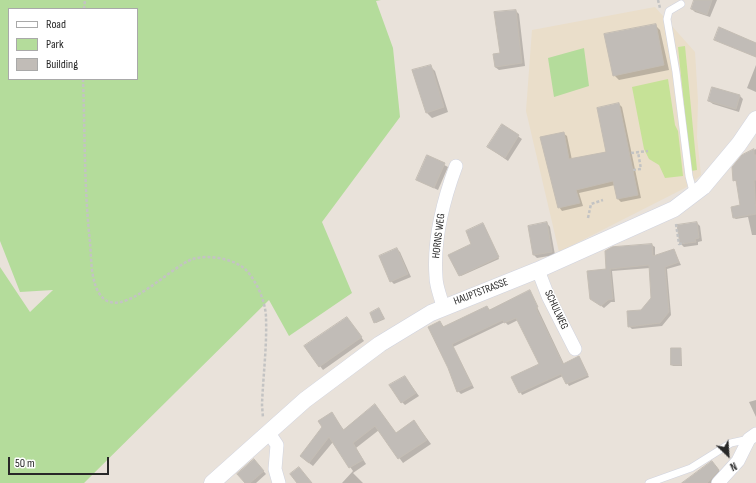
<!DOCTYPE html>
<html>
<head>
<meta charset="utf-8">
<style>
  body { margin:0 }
  #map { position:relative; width:756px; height:483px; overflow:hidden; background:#e9e2da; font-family:"Sofia Sans Condensed",sans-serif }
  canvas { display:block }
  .legend { position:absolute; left:8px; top:8px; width:130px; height:72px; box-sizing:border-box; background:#fff; border:1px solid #a9a9a9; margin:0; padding:5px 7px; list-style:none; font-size:12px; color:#282828 }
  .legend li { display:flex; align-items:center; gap:8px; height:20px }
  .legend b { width:20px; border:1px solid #a9a9a9 }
  .north { position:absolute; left:708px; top:435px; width:40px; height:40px; -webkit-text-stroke:3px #fff; paint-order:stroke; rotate:155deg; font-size:11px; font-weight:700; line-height:16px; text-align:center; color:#282828 }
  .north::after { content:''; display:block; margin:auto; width:14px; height:18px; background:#282828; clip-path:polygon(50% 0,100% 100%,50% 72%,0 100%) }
  .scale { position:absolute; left:8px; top:457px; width:101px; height:18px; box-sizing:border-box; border:2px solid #282828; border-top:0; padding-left:5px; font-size:12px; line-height:14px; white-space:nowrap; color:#282828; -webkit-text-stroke:3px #fff; paint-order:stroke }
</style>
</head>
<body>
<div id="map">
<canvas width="756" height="483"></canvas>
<ul class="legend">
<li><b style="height:5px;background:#fff"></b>Road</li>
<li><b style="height:11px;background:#b4dc9b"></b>Park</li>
<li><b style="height:11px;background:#c1bcb7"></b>Building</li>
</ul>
<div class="north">N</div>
<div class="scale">50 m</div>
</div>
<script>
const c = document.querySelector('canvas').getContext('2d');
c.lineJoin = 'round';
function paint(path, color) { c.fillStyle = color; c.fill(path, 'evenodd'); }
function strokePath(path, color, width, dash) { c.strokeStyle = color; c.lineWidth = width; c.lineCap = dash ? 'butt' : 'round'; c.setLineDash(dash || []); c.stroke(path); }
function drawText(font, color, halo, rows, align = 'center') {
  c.font = font + ' "Sofia Sans Condensed",sans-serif'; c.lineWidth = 3; c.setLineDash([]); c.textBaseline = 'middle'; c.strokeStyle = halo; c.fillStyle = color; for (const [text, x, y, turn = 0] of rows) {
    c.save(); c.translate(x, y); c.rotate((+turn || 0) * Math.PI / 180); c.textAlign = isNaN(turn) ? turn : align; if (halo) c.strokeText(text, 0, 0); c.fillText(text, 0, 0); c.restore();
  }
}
paint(new Path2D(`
  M655 7 695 52 698 101 697 137 701 175 685 188 559 252 526 111 532 30Z`), '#eadeca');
paint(new Path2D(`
  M0 0H381L376 1 393 48 400 117 322 222 352 293 289 336 269 300 84 483H0V267L30 312 53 290 20 292 0 241ZM9 9H137V79H9Z
  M584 48 589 86 554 97 548 58Z`), '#b4dc9b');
paint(new Path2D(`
  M685 46 697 170 691 171 678 47Z
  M668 79 675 125 678 131 683 176 665 178 659 165 649 159 644 149 632 87Z`), '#c6e297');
paint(new Path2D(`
  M695 0H717L710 17 695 12 692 9Z
  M516 11 519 14 525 66 499 70 495 67Z
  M655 25 660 30 669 70 619 80 614 75Z
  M756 65V92L747 88Z
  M430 66 435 71 448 112 432 118 427 113 413 71Z
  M740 96 743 99 739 112 713 104 709 101Z
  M619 104 622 107 641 198 621 202 618 199 615 185 579 193 583 206 562 211 559 207 563 133 567 136 572 160 607 152Z
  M502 125 522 139 508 161 488 147Z
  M756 149V235H752L748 217 736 219 734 218 741 206 737 182 734 180 743 156Z
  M427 156 448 167 438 190 417 180Z
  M547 223 550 227 555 255 537 258 534 255 529 227Z
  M697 223 700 226 702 241 698 242V245L684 247 681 244 678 226Z
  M484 225 499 259 461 276 460 275 473 244Z
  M652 245 655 247V257L674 251 681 265 667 269 671 315 662 326 632 329 629 326 652 298 650 268 612 271 615 302H611L604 308 591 298 607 270Z
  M397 249 400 252 411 277 394 284 391 281Z
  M530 292 564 364 579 357 589 377 569 386 563 376 522 395 513 377 540 365 518 320 508 325 505 322 453 347 474 388 461 394 458 391 440 322 444 327 487 307 490 310Z
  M379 309 385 319 376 323 375 322Z
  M347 318 364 341 323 370 320 366Z
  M681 349 682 366H673L672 365Z
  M405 377 419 396 405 405 402 402Z
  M756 400V417L749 402Z
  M375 406 396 433 414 421 431 444 403 463 379 430 356 448 366 464 353 473 363 483H342L353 471 333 442 313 466 305 460 331 413 344 430Z
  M257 464 266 474 256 483H246Z
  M715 465 722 474 714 483H694Z`), '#0003');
const building = new Path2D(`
  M694 0H712L707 15 691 9Z
  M516 10 522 63 495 67 493 54 500 53 494 12Z
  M656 24 664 65 613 76 604 34Z
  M719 27 756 43V57L714 40Z
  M431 65 444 107 426 113 412 70Z
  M712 87 740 95 736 109 708 101Z
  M619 103 638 195 617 199 613 181 576 190 580 203 558 208 540 137 564 132 569 159 606 152 597 108Z
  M502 124 519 135 505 158 487 147Z
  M754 149V155H756V180H754L756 214 733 218 731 207 740 205 736 180 733 181 732 167 742 155Z
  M427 155 445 163 434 188 416 180Z
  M547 222 552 252 533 255 528 226Z
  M697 222 699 238 695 239 696 242 680 244 677 225Z
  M483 223 499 257 459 276 448 255 471 244 466 231Z
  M652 244 653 256 674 249 679 262 665 267 669 312 660 323 628 327 627 311 641 310 651 298 649 265 610 269 613 299 608 300 601 306 590 299 587 271 606 269 605 251 612 247Z
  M397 248 408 274 390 282 379 256Z
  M530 290 538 307 536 308 563 364 579 356 588 375 566 384 561 374 519 393 511 377 539 364 516 318 504 323 503 320 452 344 472 385 457 392 448 368 428 327 440 321 443 327 487 306 489 310Z
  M379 308 384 318 374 323 370 313Z
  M347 317 362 337 319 367 304 346Z
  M671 348H681V365H671Z
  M405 376 416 393 401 403 389 385Z
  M375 404 396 433 414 420 427 440 398 459 375 426 353 443 363 460 349 468 329 437 309 463 300 456 322 427 318 421 332 412 343 430Z
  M254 459 264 471 250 483H245L237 474Z
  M712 461 719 470 707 483H682Z
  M299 467 312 483H297L290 474Z`);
paint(building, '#c1bcb7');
strokePath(building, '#c4bdb4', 1);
const service = new Path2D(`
  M681 4 669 11 667 19 676 72 689 176 694 195
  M649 483 691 468 731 443 749 439`);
const minor = new Path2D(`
  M538 270 548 296 575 349
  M443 307C441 297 436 287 436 277 433 239 443 201 456 166
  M269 433 277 445 275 469 279 483
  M718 483 738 461 749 439 756 434`);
const tertiary = new Path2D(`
  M212 483 305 400 380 344 431 313 538 270 674 209 703 187 739 144 756 119`);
strokePath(service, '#d0d3df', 8);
strokePath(minor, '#d0d3df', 14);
strokePath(tertiary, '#d0d3df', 17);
strokePath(new Path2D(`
  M658 0 660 8
  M84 9 85 0
  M83 79C85 133 84 188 90 242 91 255 91 272 95 284 96 288 99 294 102 297 122 320 171 266 193 259 209 254 236 259 247 271 257 282 266 303 266 318 267 347 263 377 262 405L263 418
  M631 153 648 151
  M633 170 641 169 638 152
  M588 218 591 204 603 200
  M676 224 679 244 684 243`), '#c3c3c3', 2.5, [3, 2]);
strokePath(service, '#fff', 7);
strokePath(minor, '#fff', 13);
strokePath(tertiary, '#fff', 16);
drawText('11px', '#282828', '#fff', [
  ["HORNS WEG",439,236,-83],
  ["HAUPTSTRASSE",481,292,-21],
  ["SCHULWEG",556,310,65]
]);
</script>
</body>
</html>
